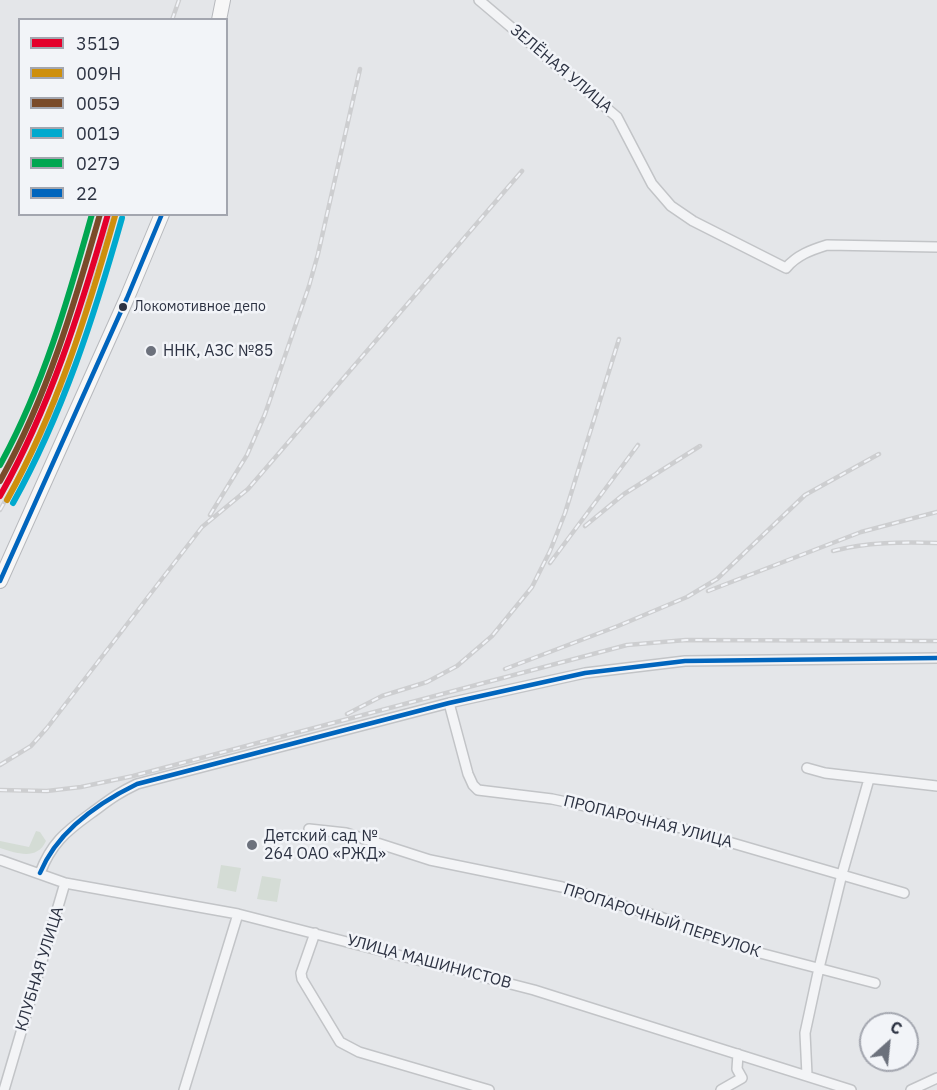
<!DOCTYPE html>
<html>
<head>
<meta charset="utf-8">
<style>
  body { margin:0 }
  #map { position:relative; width:937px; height:1090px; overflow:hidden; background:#e4e6e9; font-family:"IBM Plex Sans",sans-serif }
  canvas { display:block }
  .legend { position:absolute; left:18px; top:18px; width:210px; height:198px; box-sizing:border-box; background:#f2f4f8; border:2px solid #a3a6af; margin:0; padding:8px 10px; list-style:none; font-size:18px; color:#2c3242 }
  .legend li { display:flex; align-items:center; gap:12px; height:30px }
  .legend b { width:30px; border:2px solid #a3a6af }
  .north { position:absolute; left:859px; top:1012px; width:60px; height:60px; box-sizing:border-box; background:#f2f4f8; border:2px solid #a3a6af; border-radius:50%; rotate:27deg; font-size:16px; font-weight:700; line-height:24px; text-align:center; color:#2c3242 }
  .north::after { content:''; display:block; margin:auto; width:21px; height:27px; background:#6c717c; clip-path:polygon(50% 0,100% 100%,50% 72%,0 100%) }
</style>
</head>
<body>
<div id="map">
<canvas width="937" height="1090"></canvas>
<ul class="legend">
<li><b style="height:8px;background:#e4002b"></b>351Э</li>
<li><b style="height:8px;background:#ce8f0d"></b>009Н</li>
<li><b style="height:8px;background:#7a4b2a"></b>005Э</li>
<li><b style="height:8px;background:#00a9ce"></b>001Э</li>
<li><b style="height:8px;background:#00a651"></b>027Э</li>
<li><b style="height:8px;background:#0065bd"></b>22</li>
</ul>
<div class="north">С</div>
</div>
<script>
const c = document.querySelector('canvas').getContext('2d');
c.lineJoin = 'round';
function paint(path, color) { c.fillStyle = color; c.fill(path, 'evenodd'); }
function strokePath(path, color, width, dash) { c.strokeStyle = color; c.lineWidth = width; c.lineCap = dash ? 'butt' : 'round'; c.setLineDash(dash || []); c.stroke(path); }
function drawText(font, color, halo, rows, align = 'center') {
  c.font = font + ' "IBM Plex Sans",sans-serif'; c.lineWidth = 5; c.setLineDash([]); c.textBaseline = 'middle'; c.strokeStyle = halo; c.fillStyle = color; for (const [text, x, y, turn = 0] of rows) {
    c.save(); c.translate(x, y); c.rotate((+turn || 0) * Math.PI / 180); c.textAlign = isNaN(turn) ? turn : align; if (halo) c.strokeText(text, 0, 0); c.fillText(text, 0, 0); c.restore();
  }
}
paint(new Path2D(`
  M36 831 40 832 46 841C37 861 16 853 0 848V841L29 847Z
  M221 865 241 868 236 892 217 888Z
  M262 876 281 879 277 902 257 899Z`), '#d4dcd5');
const minor = new Path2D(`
  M479 0 617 117 652 184 671 206 693 221 786 268C797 255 811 250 827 245L937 247
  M449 703 468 774 473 785 478 790 552 799 660 822 904 893
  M807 768 825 773 937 786
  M309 829 346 833 430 860 562 887 660 917 760 953 875 983
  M0 860 65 883 238 914 534 990 851 1090
  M40 873C51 844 65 832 90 814 108 801 116 794 137 784L449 703 585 673 685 661 937 658
  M315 933 301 973 302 979 340 1042 359 1052 489 1090
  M807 1075 805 1033 819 968 842 874 869 779
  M4 1090 65 883
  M184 1090 238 914
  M721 1090 742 1078 737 1069 738 1054
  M911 1090 937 1078`);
const highway = new Path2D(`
  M219 20 223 0
  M0 581 127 298 162 214`);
strokePath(minor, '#c2c4c7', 12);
strokePath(highway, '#b7b9bd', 16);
strokePath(minor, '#f3f4f6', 9);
strokePath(highway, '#f7f7f7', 14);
const rail = new Path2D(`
  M172 20 179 0
  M0 510 37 444 61 391 114 214
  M210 515 247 455 265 414 309 286 318 254 360 69
  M585 526 624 494 700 446
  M833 551C867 542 902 542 937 543
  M550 563 638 445
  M708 591 861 532 937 512
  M505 669 618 626 687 597 717 579 805 495 879 454
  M347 714 382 696 427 682 457 666 492 636 532 587 550 551 565 513 619 339
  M0 765 31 746 47 728 202 527 248 489 522 171
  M0 790 47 791 81 787 133 776 627 645 686 640 937 641`);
strokePath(rail, '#cdced0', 4.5);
strokePath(rail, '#f2f4f8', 2, [7]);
strokePath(new Path2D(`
  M0 581 127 298 162 214
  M40 873C57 832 98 803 137 784L449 703 585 673 685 661 937 658`), '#0065bd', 4.5);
strokePath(new Path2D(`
  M0 496C50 407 80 312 108 214`), '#e4002b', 6);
strokePath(new Path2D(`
  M7 500C57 410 87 315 115 216`), '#ce8f0d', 6);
strokePath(new Path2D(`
  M0 481C47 397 74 306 100 214`), '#7a4b2a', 6);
strokePath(new Path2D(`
  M13 503C63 413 94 317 122 218`), '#00a9ce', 6);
strokePath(new Path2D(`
  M0 465C43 387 68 300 92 214`), '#00a651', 6);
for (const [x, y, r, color] of [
  [123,307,5,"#2c3242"],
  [151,351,6,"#6c717c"],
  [252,845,6,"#6c717c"]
]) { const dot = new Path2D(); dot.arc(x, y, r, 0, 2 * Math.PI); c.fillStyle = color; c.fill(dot); strokePath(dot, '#f2f4f8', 2); }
drawText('14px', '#2c3242', '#f2f4f8', [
  ["Локомотивное депо",134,307]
], 'left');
drawText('16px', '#2c3242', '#f2f4f8', [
  ["ЗЕЛЁНАЯ УЛИЦА",561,69,40],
  ["ПРОПАРОЧНАЯ УЛИЦА",648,822,14],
  ["ПРОПАРОЧНЫЙ ПЕРЕУЛОК",662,921,18],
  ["УЛИЦА МАШИНИСТОВ",429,962,15],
  ["КЛУБНАЯ УЛИЦА",40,969,-73]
]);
drawText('16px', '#2c3242', '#f2f4f8', [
  ["ННК, АЗС №85",163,351],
  ["Детский сад №",264,836],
  ["264 ОАО «РЖД»",264,854]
], 'left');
</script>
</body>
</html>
